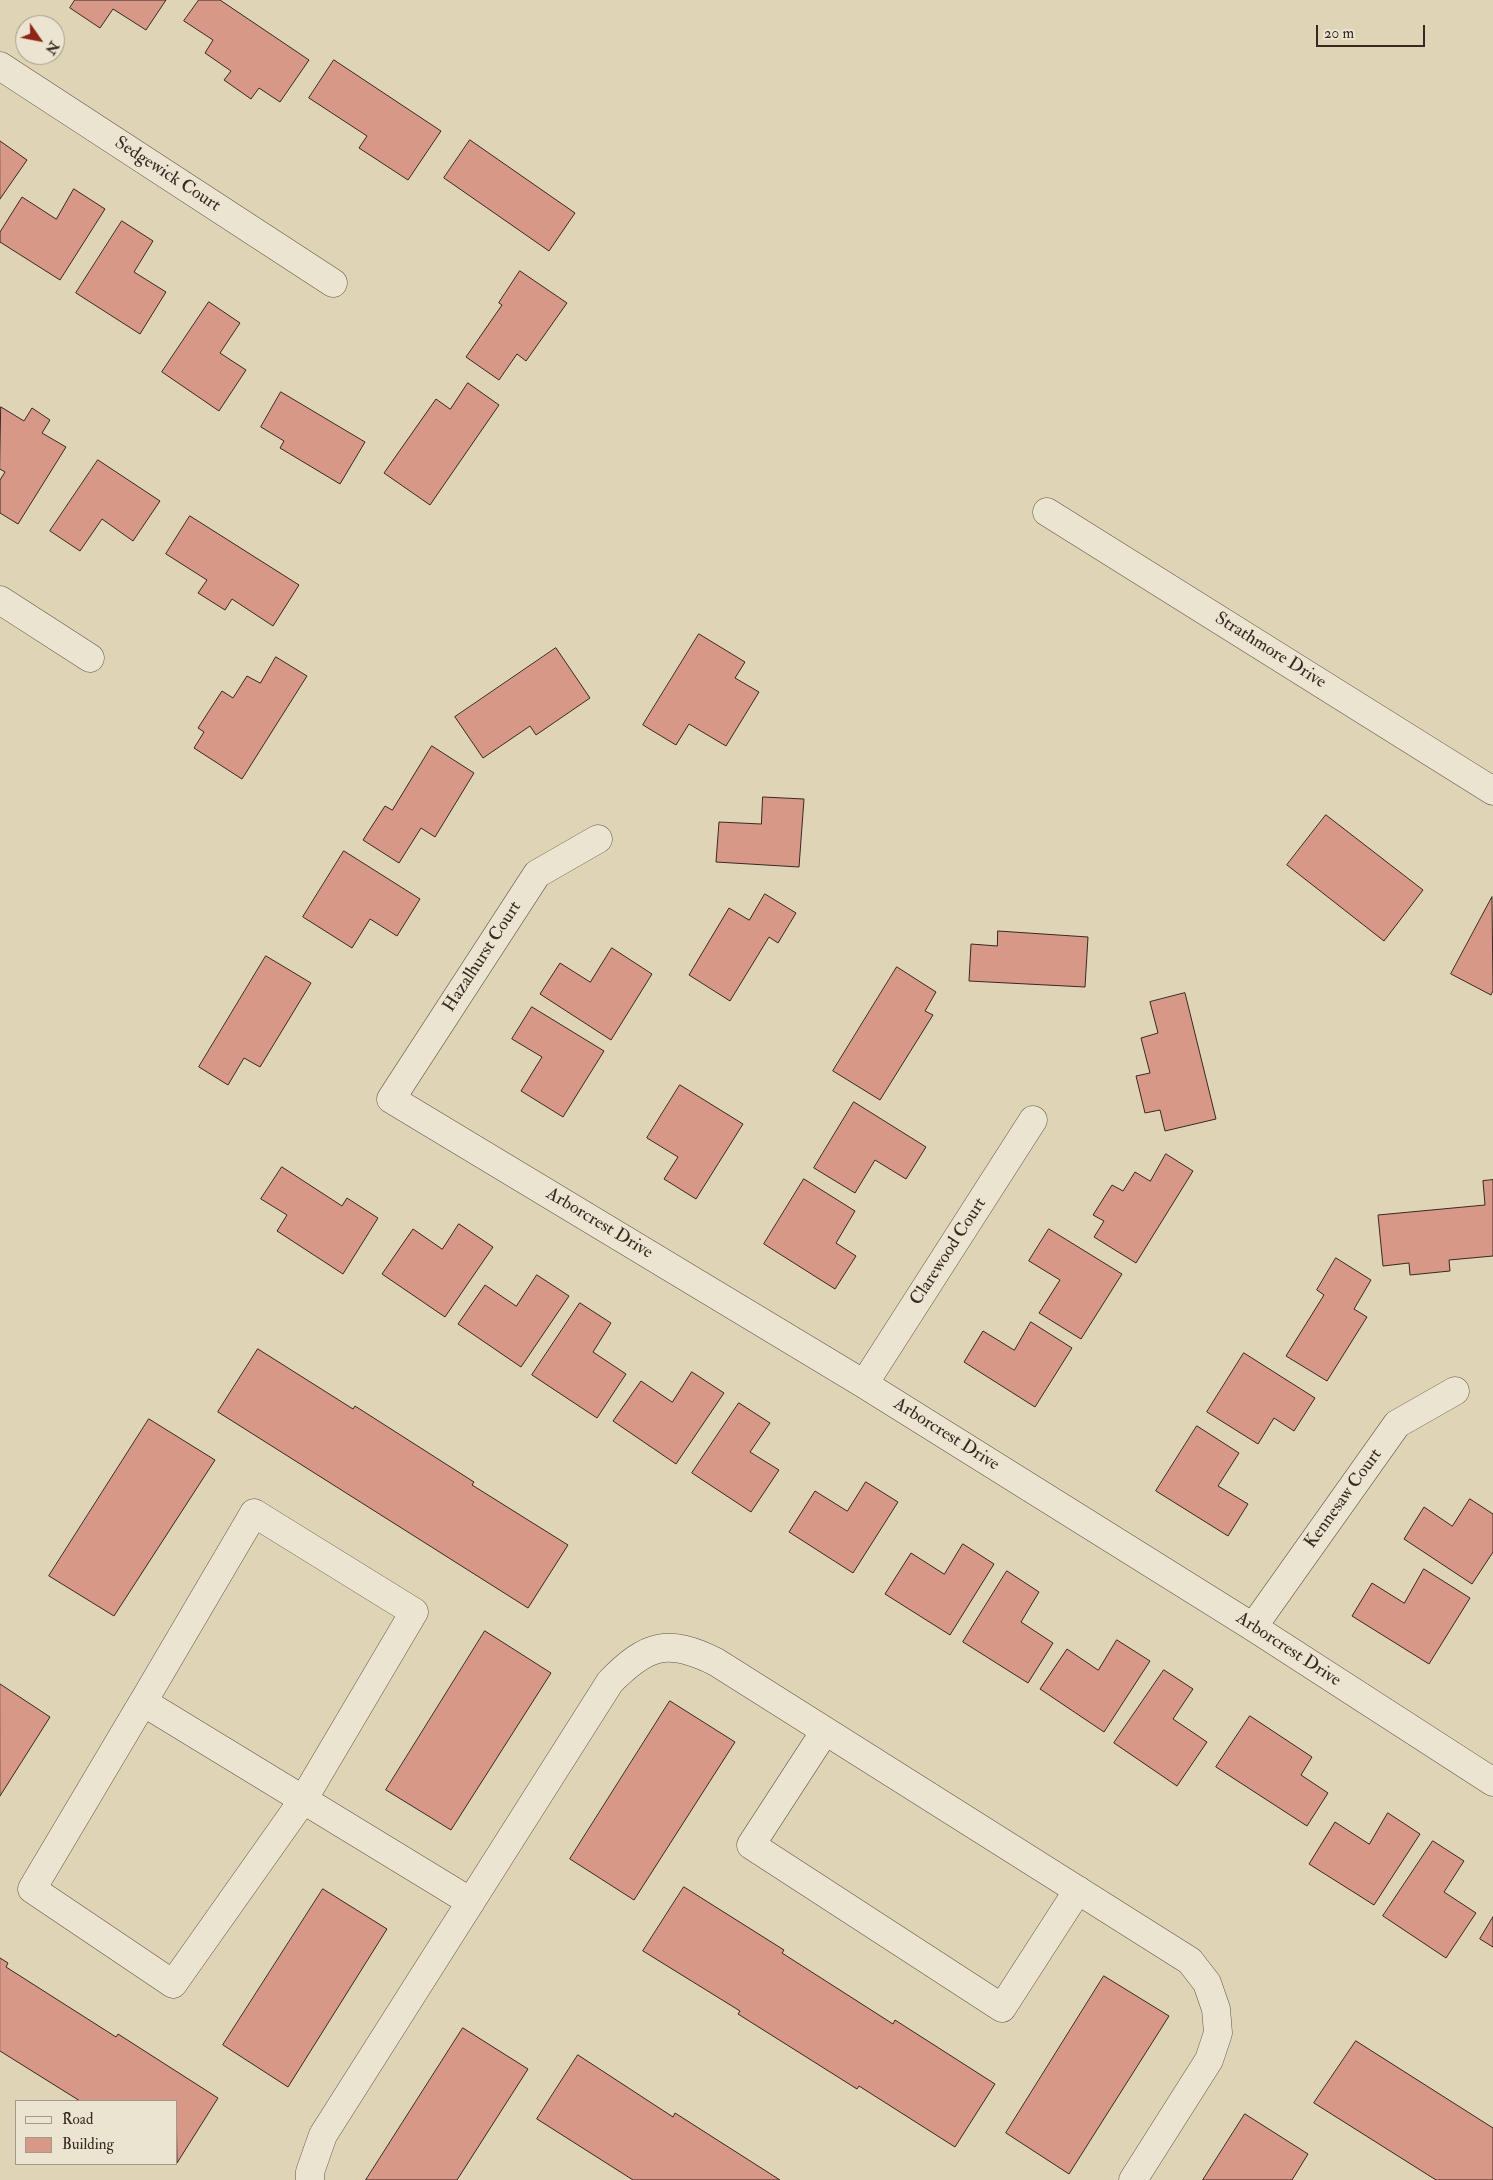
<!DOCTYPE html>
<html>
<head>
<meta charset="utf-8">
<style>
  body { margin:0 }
  #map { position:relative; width:1493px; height:2180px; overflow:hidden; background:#dfd5b6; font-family:"IM FELL Double Pica",serif }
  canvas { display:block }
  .legend { position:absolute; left:15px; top:2100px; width:162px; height:65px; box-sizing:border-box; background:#eae4d0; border:1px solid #a3998a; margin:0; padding:6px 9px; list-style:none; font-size:15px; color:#382821 }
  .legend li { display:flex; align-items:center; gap:10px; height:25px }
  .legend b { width:25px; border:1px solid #a3998a }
  .north { position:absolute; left:15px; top:15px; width:50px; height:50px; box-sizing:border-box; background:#eae4d0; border:1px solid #a3998a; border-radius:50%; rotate:123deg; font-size:14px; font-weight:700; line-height:20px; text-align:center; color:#382821 }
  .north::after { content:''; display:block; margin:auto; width:18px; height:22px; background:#8f2418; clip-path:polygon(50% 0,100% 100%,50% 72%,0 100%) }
  .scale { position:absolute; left:1316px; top:25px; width:109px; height:22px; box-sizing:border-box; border:2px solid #382821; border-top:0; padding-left:6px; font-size:15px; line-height:18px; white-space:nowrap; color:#382821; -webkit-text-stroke:4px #eae4d0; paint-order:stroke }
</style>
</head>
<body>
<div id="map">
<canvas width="1493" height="2180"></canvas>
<ul class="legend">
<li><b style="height:6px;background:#eae4d0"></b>Road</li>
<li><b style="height:14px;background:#d79887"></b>Building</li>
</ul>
<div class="north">N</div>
<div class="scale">20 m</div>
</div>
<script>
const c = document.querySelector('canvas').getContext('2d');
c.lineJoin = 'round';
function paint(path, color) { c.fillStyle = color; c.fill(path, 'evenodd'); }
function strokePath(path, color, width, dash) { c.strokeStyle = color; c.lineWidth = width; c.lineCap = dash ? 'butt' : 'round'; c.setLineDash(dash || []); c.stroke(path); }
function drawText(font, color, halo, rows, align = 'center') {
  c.font = font + ' "IM FELL Double Pica",serif'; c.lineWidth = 4; c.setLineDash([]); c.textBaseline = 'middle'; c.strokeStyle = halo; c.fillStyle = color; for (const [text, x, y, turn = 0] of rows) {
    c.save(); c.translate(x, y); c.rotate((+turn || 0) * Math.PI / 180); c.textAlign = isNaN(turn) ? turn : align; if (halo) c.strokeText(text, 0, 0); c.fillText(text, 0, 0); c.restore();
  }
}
const building = new Path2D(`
  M75 0H166L146 30 113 9 100 28 70 8Z
  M199 0H220L309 60 280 102 259 88 251 99 224 80 231 71 205 53 213 40 184 21Z
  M334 60 441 131 408 180 359 148 367 136 309 98Z
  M470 140 575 213 549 251 444 178Z
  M0 141 27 160 0 199Z
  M74 189 105 209 60 280 0 242V232L22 197 56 219Z
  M122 221 153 241 134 272 166 292 140 334 76 293Z
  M520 271 567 303 526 361 517 354 499 380 466 357 502 305 499 303Z
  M209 302 240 323 220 353 246 370 219 411 162 372Z
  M468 383 499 405 430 505 384 473 436 399 450 409Z
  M281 392 365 442 340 484 280 448 284 441 261 427Z
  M1 407 24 421 32 408 50 420 42 433 66 447 18 524 0 513V480L5 472 0 469Z
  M98 460 160 501 133 541 102 519 80 551 50 531Z
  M190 516 299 585 273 626 232 599 225 610 198 593 207 580 166 554Z
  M699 634 745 662 735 678 759 692 726 746 689 724 676 745 643 725Z
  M556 648 590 698 536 735 530 726 483 758 455 717Z
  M276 657 307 676 242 779 194 748 204 732 198 728 222 691 233 698 247 676 260 683Z
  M432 746 474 773 435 837 421 828 399 863 363 840 385 806 392 810Z
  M763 797 804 799 799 867 716 862 719 822 761 824Z
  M1326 815 1423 890 1384 941 1287 865Z
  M344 851 420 899 397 936 370 919 352 948 303 917Z
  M765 894 796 913 778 943 769 937 730 1001 689 975 729 908 749 920Z
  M1492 897 1493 991 1491 995 1451 974Z
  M998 931 1088 937 1085 987 969 981 971 944 997 946Z
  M612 948 652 974 611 1040 540 994 560 963 590 982Z
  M266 956 311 983 260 1067 244 1058 228 1085 199 1067Z
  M897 967 936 992 925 1011 933 1015 880 1100 833 1071Z
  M1185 993 1216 1119 1165 1131 1160 1110 1145 1113 1136 1076 1150 1073 1141 1038 1158 1033 1150 1002Z
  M532 1007 604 1051 563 1117 521 1091 542 1057 512 1039Z
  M680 1085 743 1124 696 1199 664 1179 678 1157 647 1138Z
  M854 1102 926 1147 906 1179 875 1160 855 1193 814 1168Z
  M1166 1154 1193 1171 1136 1263 1094 1237 1104 1221 1093 1215 1112 1185 1123 1191 1135 1172 1150 1181Z
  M282 1167 342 1206 347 1198 378 1218 343 1274 277 1231 287 1215 261 1199Z
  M804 1179 855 1211 836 1243 856 1256 835 1289 764 1244Z
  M1493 1180V1256L1449 1260 1450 1271 1410 1275 1409 1263 1383 1266 1378 1215 1485 1205 1483 1181Z
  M459 1224 493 1247 445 1317 382 1274 413 1229 442 1249Z
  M1049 1229 1122 1274 1081 1339 1039 1313 1060 1280 1029 1261Z
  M1336 1258 1371 1280 1354 1309 1367 1317 1327 1381 1286 1356 1324 1295 1317 1290Z
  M537 1275 569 1296 521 1367 458 1324 485 1285 516 1306Z
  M580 1303 611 1323 593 1352 626 1374 597 1418 532 1375Z
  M1031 1322 1072 1348 1035 1407 964 1362 983 1331 1014 1350Z
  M258 1349 353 1409 355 1406 474 1482 472 1485 568 1545 528 1608 218 1412Z
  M1244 1353 1315 1398 1294 1431 1274 1418 1258 1444 1207 1412Z
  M692 1372 724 1393 676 1464 613 1421 641 1381 672 1402Z
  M739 1403 770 1423 750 1452 779 1470 751 1512 692 1473Z
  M149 1419 215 1460 114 1616 49 1576Z
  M1197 1426 1239 1453 1218 1486 1248 1504 1228 1536 1156 1491Z
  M866 1482 898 1502 853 1573 789 1532 815 1491 847 1511Z
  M1470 1499 1493 1514V1552L1472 1584 1404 1539 1424 1507 1452 1526Z
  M963 1544 994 1564 950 1635 885 1594 911 1553 944 1574Z
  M1424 1569 1470 1598 1429 1664 1352 1616 1372 1583 1404 1603Z
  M1007 1571 1039 1592 1021 1622 1053 1643 1028 1683 963 1642Z
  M485 1631 551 1673 451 1830 386 1790Z
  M1117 1640 1150 1661 1104 1732 1040 1689 1067 1649 1098 1670Z
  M1164 1670 1193 1689 1173 1719 1207 1742 1177 1786 1114 1743Z
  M0 1684 50 1717 0 1796Z
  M670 1701 735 1742 634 1900 570 1859Z
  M1250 1716 1312 1757 1301 1775 1328 1793 1307 1826 1216 1767Z
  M1388 1813 1420 1834 1374 1905 1309 1864 1335 1822 1369 1844Z
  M1433 1841 1464 1861 1444 1892 1476 1913 1446 1958 1383 1916Z
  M684 1887 784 1950 782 1953 893 2024 895 2020 995 2084 955 2147 859 2086 857 2089 738 2014 740 2011 643 1951Z
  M323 1889 387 1929 288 2087 223 2045Z
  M1493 1917V1947L1480 1939Z
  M0 1958 8 1963 6 1967 116 2037 118 2034 218 2098 177 2163 176 2101H80L0 2051Z
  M1104 1976 1169 2016 1069 2174 1006 2133Z
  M463 2028 528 2069 457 2180H366Z
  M1356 2041 1493 2128V2180H1436L1314 2103Z
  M578 2055 673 2117 675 2113 780 2180H633L537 2119Z
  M1245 2114 1308 2154 1292 2180H1203Z`);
paint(building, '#d79887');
strokePath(building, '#382821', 1);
const minor = new Path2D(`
  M0 66 333 283
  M1047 512 1493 791
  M0 600 90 658
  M598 839 537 874 391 1099 864 1384 1253 1627 1493 1782
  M864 1384 1033 1120
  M1253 1627 1397 1424 1455 1391
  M143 1702 254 1513 414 1612 303 1800 173 1984 32 1889 143 1702 471 1902
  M825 1731 751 1845 1002 2008 1078 1890
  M310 2180V2172L323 2135 610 1682C647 1644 668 1638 716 1662L1190 1961 1207 1983 1216 2009 1218 2033 1209 2060 1133 2180`);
strokePath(minor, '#625346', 29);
strokePath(minor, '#eae4d0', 28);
drawText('18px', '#382821', '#eae4d0', [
  ["Sedgewick Court",167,175,33],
  ["Strathmore Drive",1270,651,32],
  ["Hazalhurst Court",483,957,-57],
  ["Arborcrest Drive",599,1224,31],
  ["Clarewood Court",949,1252,-57],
  ["Arborcrest Drive",946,1435,32],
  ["Kennesaw Court",1344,1499,-54],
  ["Arborcrest Drive",1288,1650,33]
]);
</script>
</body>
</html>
